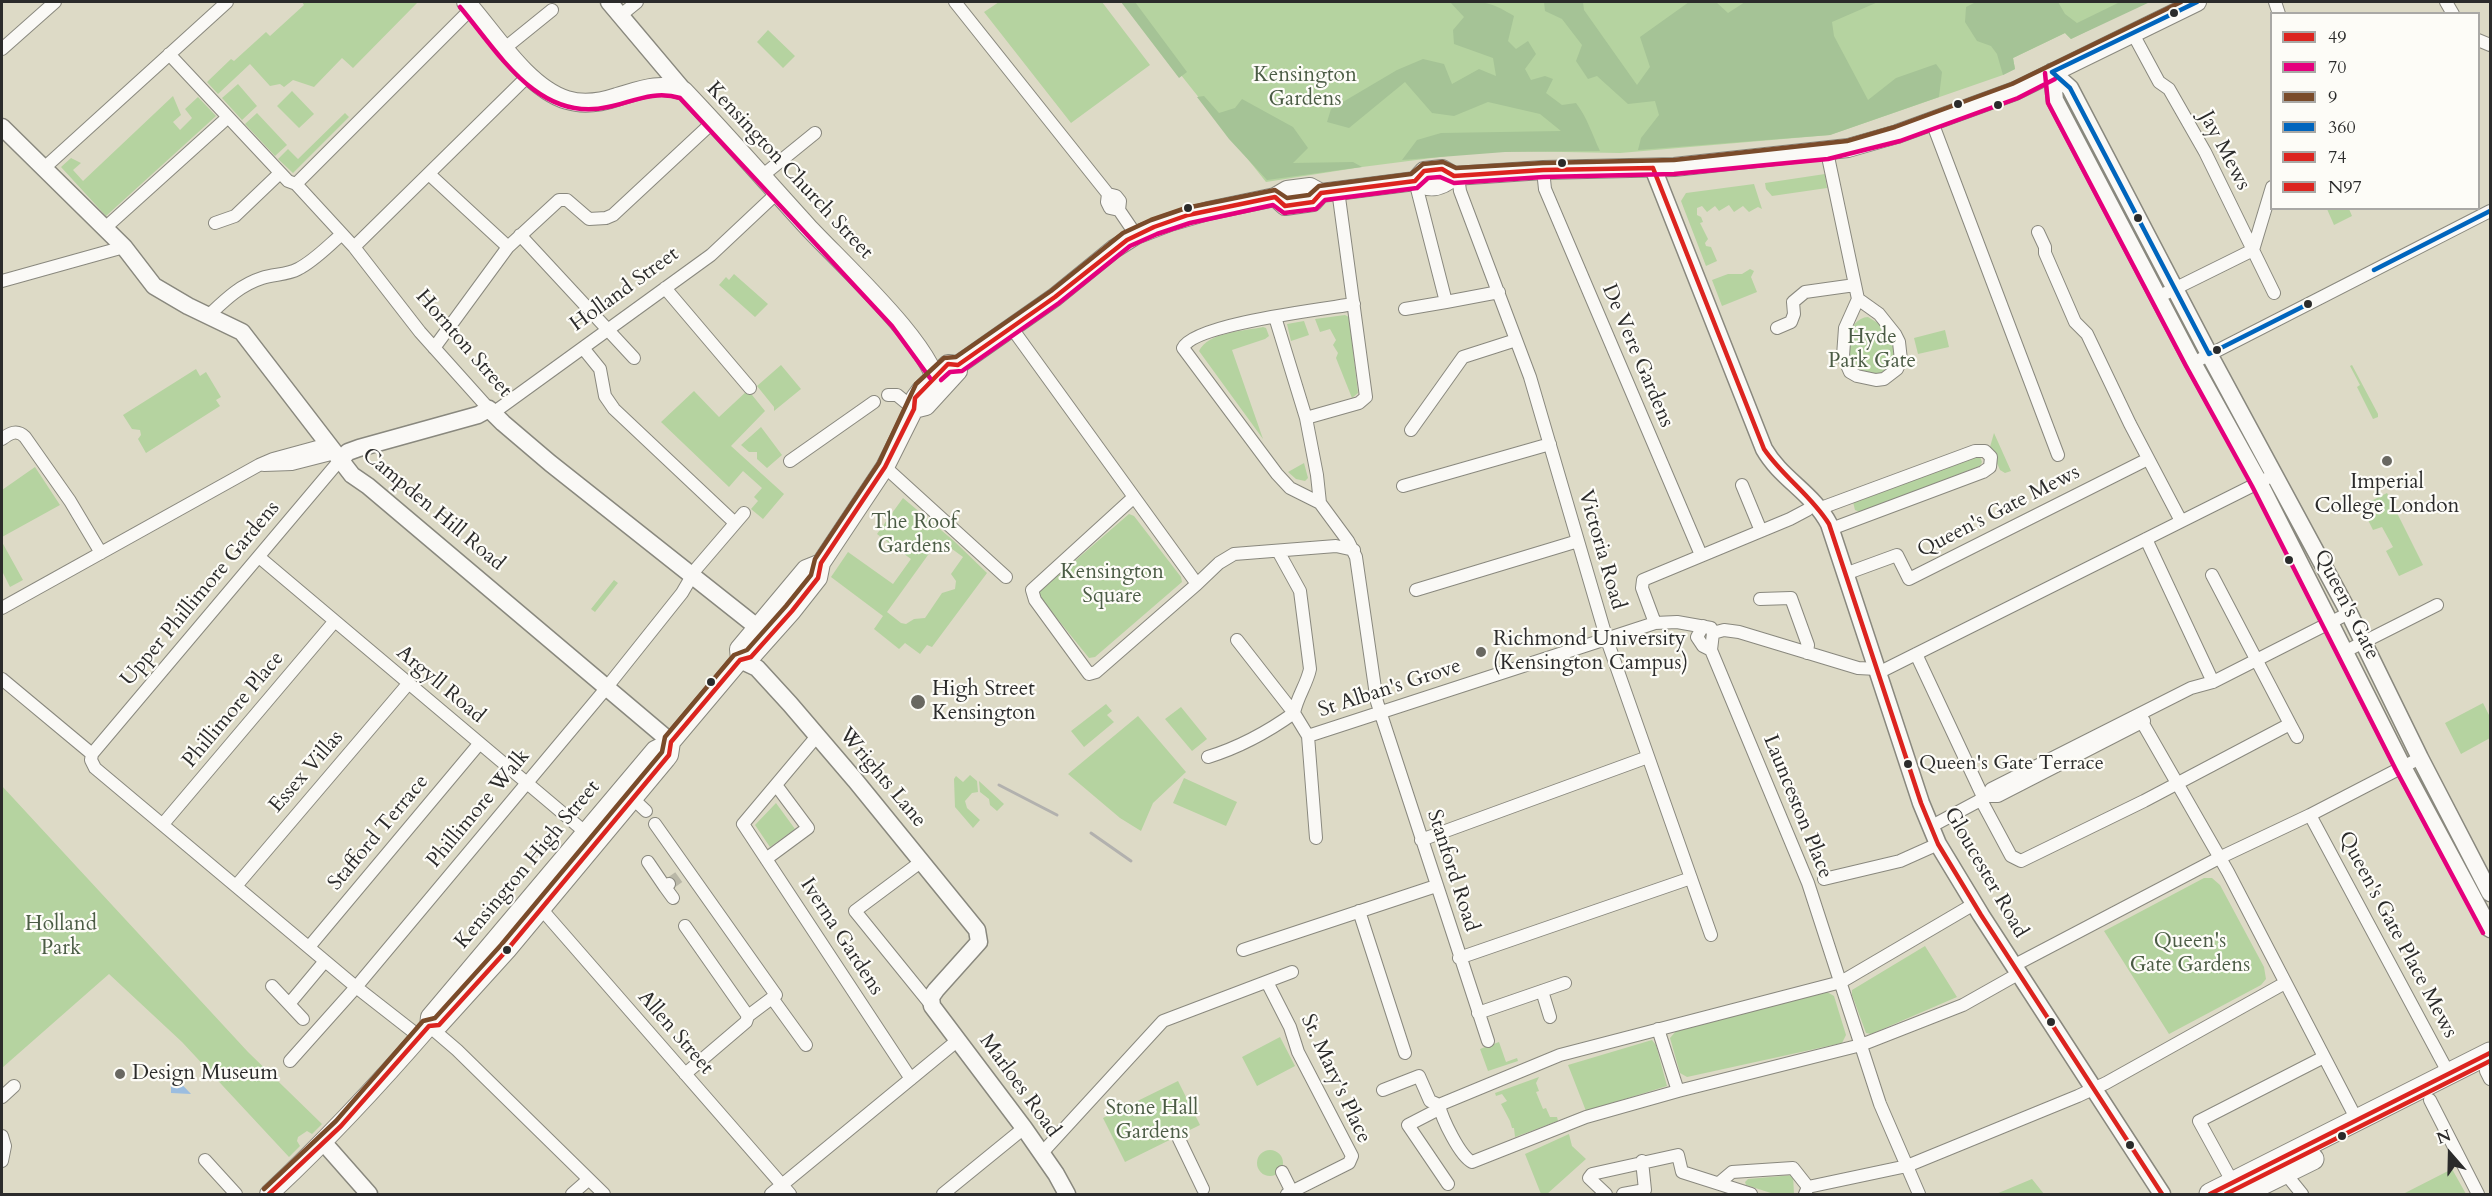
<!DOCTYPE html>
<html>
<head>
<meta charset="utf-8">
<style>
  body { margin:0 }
  #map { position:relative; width:2492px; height:1196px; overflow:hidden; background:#dddac6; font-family:Cardo,serif }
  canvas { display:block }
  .frame { position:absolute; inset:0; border:3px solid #2b2b2b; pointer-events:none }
  .legend { position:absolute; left:2270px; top:12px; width:210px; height:198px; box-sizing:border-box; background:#fdfcf7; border:2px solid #a9a8a5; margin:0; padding:8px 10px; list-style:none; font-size:18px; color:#2b2b2b }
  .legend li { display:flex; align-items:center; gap:12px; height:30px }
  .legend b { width:30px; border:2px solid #a9a8a5 }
  .north { position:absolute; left:2420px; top:1124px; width:60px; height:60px; -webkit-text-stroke:4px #fdfcf7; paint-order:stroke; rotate:340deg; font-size:16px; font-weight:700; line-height:24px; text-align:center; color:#2b2b2b }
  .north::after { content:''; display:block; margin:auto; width:21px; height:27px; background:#2b2b2b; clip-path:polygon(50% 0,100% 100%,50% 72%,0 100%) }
</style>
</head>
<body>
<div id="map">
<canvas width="2492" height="1196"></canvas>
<div class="frame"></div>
<ul class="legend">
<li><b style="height:8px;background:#dc241f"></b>49</li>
<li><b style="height:8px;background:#e5007d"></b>70</li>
<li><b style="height:8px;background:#7a4b2a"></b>9</li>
<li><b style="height:8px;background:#0065bd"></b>360</li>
<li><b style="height:8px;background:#dc241f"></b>74</li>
<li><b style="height:8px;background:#dc241f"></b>N97</li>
</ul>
<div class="north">N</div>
</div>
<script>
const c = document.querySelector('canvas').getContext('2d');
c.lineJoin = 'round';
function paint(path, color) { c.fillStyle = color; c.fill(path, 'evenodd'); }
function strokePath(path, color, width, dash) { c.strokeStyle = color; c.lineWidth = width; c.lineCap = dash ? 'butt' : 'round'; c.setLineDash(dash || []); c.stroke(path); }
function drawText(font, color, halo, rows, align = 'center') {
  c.font = font + ' Cardo,serif'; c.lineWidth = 4.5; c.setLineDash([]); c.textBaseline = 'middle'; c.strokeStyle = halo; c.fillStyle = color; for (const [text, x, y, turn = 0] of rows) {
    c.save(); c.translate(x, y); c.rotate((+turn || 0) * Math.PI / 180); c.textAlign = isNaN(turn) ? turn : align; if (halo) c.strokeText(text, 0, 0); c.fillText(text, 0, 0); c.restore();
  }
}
paint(new Path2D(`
  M302 2H418L353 68 342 58 314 87 293 80 284 87 280 84 270 86 250 64 218 94 207 82 231 59 234 61 266 32 270 36 304 5Z
  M999 2H1102L1150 65 1071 123 984 12Z
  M1126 2H2145L2071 39 2065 33 2013 58 2015 69 2003 75 1830 135 1620 153 1506 151 1463 154 1362 167 1266 182 1173 65Z
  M768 30 795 56 783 68 757 42Z
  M238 84 257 106 242 120 222 98Z
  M292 91 314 114 299 128 277 106Z
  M173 96 181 115 173 122 180 130 192 118 185 109 198 97 216 116 106 216 61 167 71 158 81 163 73 170 83 181Z
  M257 113 287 145 275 156 245 124Z
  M345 113 349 117 293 173 278 159 288 149 298 159Z
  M1825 174 1827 188 1772 196 1766 189 1765 183Z
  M1754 184 1762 209 1758 207 1749 212 1743 206 1734 212 1729 205 1719 211 1715 206 1707 212 1702 206 1697 208V215L1701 217 1703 222 1700 223 1708 239 1705 243 1706 246 1711 247 1717 261 1706 266 1681 201 1686 193Z
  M2327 209H2349L2352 216 2334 225Z
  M1750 269 1754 271 1751 277 1757 292 1722 306 1712 280 1728 274H1742Z
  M734 274 768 304 755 317 719 285 726 277 729 280Z
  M1345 315 1349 317 1358 393 1352 398 1336 358 1338 353 1333 345 1336 340 1330 329 1320 332 1315 319Z
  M1868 317 1881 325 1896 345C1896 351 1896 359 1893 364 1885 376 1864 378 1854 368 1841 354 1847 318 1868 317Z
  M1304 321 1309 335 1291 341 1287 324Z
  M1263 327 1266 328 1269 336 1265 339 1232 350 1263 439 1199 351C1208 332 1245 331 1263 327Z
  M1945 330 1949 347 1918 354 1914 338Z
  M781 365 801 389 774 411V407L757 386Z
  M2352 365 2378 414V417L2373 419 2357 387 2360 385 2350 366Z
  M196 369 200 376 206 372 221 397 216 400 220 406 146 453 138 439 141 435 140 430 132 429 123 415Z
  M748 390 765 411 731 446 784 494 763 519 751 509 758 501 754 497 762 488 743 471 729 487 661 422 694 391 719 417Z
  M761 427 782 455 767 468 757 459V452H749L741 445Z
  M1994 433 2011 471 2005 473 2000 470 1990 447Z
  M1976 456 1980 457 1982 462 1980 466 1860 512 1855 510 1853 502Z
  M1304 463 1308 478 1305 481 1296 479 1288 472Z
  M35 467 60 505 2 537V490Z
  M2387 493 2423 565 2399 576 2386 551 2393 547 2382 527 2373 530 2361 506Z
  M903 498 954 541 987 573 932 647 927 645 920 654 905 643 899 649 874 629 883 616 831 577 848 552 893 584 911 559 877 534ZM948 546 963 557 951 574 956 581 955 589 942 593 925 618 914 619 906 624 901 623 887 612 933 548 942 554Z
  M1129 514 1134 516 1181 577 1182 582 1095 657 1089 658 1039 596V592Z
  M2 542 23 580 10 587 2 571Z
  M614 580 618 583 595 612 591 609Z
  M2483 703 2490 717V738L2461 754 2445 723Z
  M1106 704 1112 711 1107 715 1114 722 1084 747 1071 731Z
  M1181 707 1207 739 1192 751 1165 719Z
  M1138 716 1186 772 1153 803 1141 831 1120 818 1068 774Z
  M970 775 977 781 978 792 972 793 965 801 967 808 980 820 973 828 955 807 954 779 956 776 963 782Z
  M1184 778 1237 802 1226 826 1173 803Z
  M979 781 1004 804 997 811 990 805 989 799 980 792Z
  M2 786 248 1052 322 1124 312 1134 307 1131 298 1137 297 1141 300 1146 289 1157 182 1042 109 974 2 1068Z
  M776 803 795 829 770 847 755 825Z
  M2204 878H2212L2220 885 2264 967 2266 979 2261 985 2169 1034 2104 931Z
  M1925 946 1957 997 1871 1034 1866 1033 1852 995V990Z
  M1827 992 1834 996 1846 1035 1842 1043 1687 1077 1680 1073 1670 1038 1676 1031Z
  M1280 1037 1295 1066 1257 1086 1242 1057Z
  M1652 1040 1656 1045 1667 1086 1586 1111 1568 1065Z
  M1499 1042 1506 1062 1517 1058 1518 1061 1488 1071 1480 1049Z
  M1539 1077 1536 1083 1539 1091 1536 1092 1543 1109 1546 1108 1550 1117H1557L1558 1121 1515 1137 1514 1128H1512L1510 1121 1501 1104 1507 1101 1502 1094 1496 1096 1495 1093Z
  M1178 1081 1200 1125 1125 1162 1103 1118Z
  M1569 1134 1572 1146 1586 1159 1547 1194H1541L1525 1154Z
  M1257 1163a13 13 0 1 1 26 0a13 13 0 1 1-26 0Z
  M2452 1169 2466 1194H2403Z
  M1793 1175 1794 1194H1774L1746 1185 1745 1182 1748 1179Z
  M2032 1179 2044 1194H1996Z`), '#b5d3a0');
paint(new Path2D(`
  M1121 2H1135L1187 72 1179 78Z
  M1450 2C1480 1 1488 0 1514 16L1508 41 1516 49 1528 41 1536 54 1525 69 1531 80 1545 76 1553 79 1546 93 1562 105 1576 103C1587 117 1592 134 1600 151L1505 152 1402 160 1417 140 1441 133 1561 131 1540 114 1488 102 1454 116 1432 113 1405 82 1349 128 1327 122 1331 109 1397 70 1423 59 1444 64 1452 84 1479 69 1496 76 1493 58 1454 44 1453 30 1464 17Z
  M1544 2H1583L1584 10 1637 85 1650 67 1640 37 1689 2H1716L1728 13 1745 2H1878L1832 22 1834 36 1868 100 1896 78 1936 64 1942 72 1939 97 1830 135 1638 150 1641 138 1659 115 1655 101 1628 104 1597 76 1588 79 1576 61 1582 45 1562 19 1545 11Z
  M1976 2H2058L2065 14 2077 23 2120 2H2150L2071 39 2065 33 2013 58 2015 69 2003 75 1997 54 1991 46 1977 41 1965 22 1966 7Z
  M1204 96 1219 113 1235 108 1242 99 1293 127 1308 148 1293 163 1353 162 1362 167 1267 180 1229 139 1197 97Z`), '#a5c396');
paint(new Path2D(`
  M171 1073 191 1094 171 1093Z`), '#9bbde0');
strokePath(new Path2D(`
  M669 884 683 874`), '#b9b7a7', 12, [12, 6]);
const street = new Path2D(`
  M955 2 1108 194 1116 196 1120 201 1119 210
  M2275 2 2279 14
  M2446 2 2453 14
  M621 15 637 2
  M2132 32 2159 82 2169 89 2205 152 2274 293
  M2478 40 2490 45
  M505 48 552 10
  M2 49 55 2
  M169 54 288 181 296 184 354 247 420 332 489 409
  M1932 122 2058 455
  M1827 152 1858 299 1845 328 1843 356 1850 372 1857 376 1876 380 1884 379 1897 369 1901 360 1899 342 1895 334 1879 314 1858 299
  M43 169 227 2
  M1543 170 1545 189 1701 555
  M429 174 508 247
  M762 176 815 133
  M1458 176 1460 191 1530 377 1607 640 1711 935
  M1415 181 1446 302 1499 292
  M296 184 472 8
  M1108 194 1107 202 1110 208 1119 210 1136 235
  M215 223 235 216 280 173
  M105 228 227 118
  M2038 232 2045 247V253L2075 322 2087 334 2130 424 2181 521
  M520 235 634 358
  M354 247 529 75
  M2253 250 2272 187
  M2 281 124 247
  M665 288 750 388
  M2158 297 2253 250
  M1405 309 1446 302
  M209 315C225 300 240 285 262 278 274 274 287 275 298 269 314 261 328 246 342 234
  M1275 317 1306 418 1317 475 1320 503 1348 541 1356 557 1377 702 1488 1041
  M1011 327 1197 584 1096 672 1089 674 1035 600 1032 590 1134 497
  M1777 328 1791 322 1794 314 1793 302 1805 292 1855 285
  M434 348 508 247 559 200H567L589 219 606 218 613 215 713 122
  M583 348 600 369 605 396 614 409 735 523
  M2193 363 2490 211
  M888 395H897L914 409
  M493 413 711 255 777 193
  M1306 418 1359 403 1366 397 1338 190
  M1411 430 1463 357 1516 340
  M2 439C10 433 17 429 25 437L70 501 101 553
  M790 461 874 402
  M264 465 292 464 335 453
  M885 467 1006 577
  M1742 485 1761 531
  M1403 486 1550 444
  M1320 503 1290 488 1277 474 1183 348C1193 324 1324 309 1354 304
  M1821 508 1975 451H1985L1991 457 1990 467 1983 472 1831 529
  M2146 539 2213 682
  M1278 551 1300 591 1310 669C1307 684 1297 697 1294 713L1308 736 1316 838
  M259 557 591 837
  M1845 574 1897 555 1909 579 2148 459
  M1197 584 1219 563 1234 554 1336 546 1354 550
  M1416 590 1578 541
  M1760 599 1791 598 1808 645 1807 653
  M2 608 259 465 273 459 328 444
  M1655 623 1642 588 1643 580 1790 519 1807 510 1815 503
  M1703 626 1697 637 1703 646 1711 650
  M1713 633 1724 630 1739 632 1858 668 1877 669
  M2344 652 2437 605
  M1916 654 1984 799
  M1878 673 2266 479
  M2 679 92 754 91 760 95 768 356 987 420 1037
  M2138 715 2228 872 2357 1120
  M2290 724 2297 737
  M817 736 743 824 911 1079
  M1308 736 1655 623 1677 622 1711 628 1713 633 1711 650 1808 883 1880 1104 1919 1194
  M92 754 340 460
  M1208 757C1237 748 1269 731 1294 713L1237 640
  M628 794 646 811
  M1988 796 1991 789 2191 688 2213 682 2349 613
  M1981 800 2011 856 2021 861 2144 801 2290 724 2212 575
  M2310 815 2449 1074
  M163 824 334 622
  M655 824 776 995 748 1016 746 1022 685 1074
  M1930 827 1988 796H1998L2144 721
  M1421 840 1648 757
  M766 859 808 828 776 785
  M922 861 855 911 932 1006
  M648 862 665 887 669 884
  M1824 879 1900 861 1938 844
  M236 886 408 684
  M665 887 673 898
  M537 904 790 1194
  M1359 911 1405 1053
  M685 926 748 1016
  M309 947 479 744
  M1243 950 1436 886
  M1459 958 1691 878
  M2013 966 2219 858 2310 815 2420 758
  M1267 982 1290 1027 1298 1052 1352 1156 1349 1163 1287 1194
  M272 986 303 1019
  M1542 991 1550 1017
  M772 998 806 1045
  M289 1004 325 961
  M1478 1013 1565 983
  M429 1026 457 1050 604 1194
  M1658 1029 1678 1091
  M290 1061 357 986 603 692 682 593 696 569 744 513
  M2486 1071 2490 1079
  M1383 1090 1419 1076 1430 1101 1439 1105
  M2 1097 14 1086
  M2430 1100 2478 1194
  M1439 1105C1442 1119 1460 1156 1472 1162L1586 1117 1678 1091 1861 1045 1963 1005 2018 974
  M1439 1105 1560 1055 1841 982 1974 904
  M1439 1109 1408 1125 1448 1184
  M2 1136 5 1146 2 1161
  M1179 1139 1203 1189
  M1041 1154 1163 1021 1292 972
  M205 1160 236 1194
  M1282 1172 1292 1192
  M2285 1173 2302 1194
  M1719 1183 1732 1172 1793 1168 1808 1187 1805 1194
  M2233 1183 2199 1121 2324 1057
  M1808 1187 1907 1166 2078 1096 2106 1083 2285 983
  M572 1194 588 1180
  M771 1194 958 1040
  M943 1194 1024 1128
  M1606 1194 1589 1178 1592 1174 1678 1155 1682 1172 1751 1194
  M1623 1194 1645 1190 1642 1161`);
const secondary = new Path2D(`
  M609 2 684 91
  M2052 72 2055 100 2193 363 2259 482 2403 767 2490 929
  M2052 72 2070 88 2209 354 2349 613 2420 758 2490 893
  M2 127 124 247 154 286 188 306 242 332 352 475 368 486 671 742
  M1653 168 1764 449C1781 479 1813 493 1829 524L1921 803 1938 844 1981 915 2162 1194
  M340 460 348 452 359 448 478 415 489 409 503 423 550 463 757 627
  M740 660 757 668 790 704 855 780 977 930 979 942 936 990 931 997 932 1006 1024 1128 1056 1174 1067 1194
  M324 1143 369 1194`);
const primary = new Path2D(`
  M466 2C493 32 527 88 567 100 583 105 602 102 617 97 641 90 659 82 684 91 726 135 766 181 807 226 838 260 938 350 938 392
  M1415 181 1424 171 1442 169 1454 176 1543 170 1674 167 1848 148 1897 134 2015 91 2197 2
  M1275 197 1285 206 1313 202 1321 193
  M914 409 926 406 958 371V365L1055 297 1114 249 1136 235 1170 222 1208 211 1275 197 1287 190 1310 187 1321 193 1415 181C1429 190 1442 187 1454 176
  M740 660 739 649 806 569 821 563
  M429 1026 439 1025 507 950 666 759 669 755 671 742 740 660 751 657 792 611 818 578 821 563 885 467 914 409 915 398 920 391 948 364 958 365
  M269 1194C326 1141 378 1085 429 1026L430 1017 655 750 671 742`);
const highway = new Path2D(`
  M2210 1194 2490 1053
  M2242 1194 2313 1159`);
strokePath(street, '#89887e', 14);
strokePath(secondary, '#89887e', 19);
strokePath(primary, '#89887e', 20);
strokePath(highway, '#89887e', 23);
strokePath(street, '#faf9f6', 12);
strokePath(secondary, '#faf9f6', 16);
strokePath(primary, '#faf9f6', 18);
strokePath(highway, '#faf9f6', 21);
strokePath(new Path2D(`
  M999 785 1057 815
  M1091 833 1131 861`), '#b2b1ae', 3);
strokePath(new Path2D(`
  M1653 168 1764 449C1783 477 1811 495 1829 524L1921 803 1938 844 1981 915 2162 1194
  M269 1194 341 1126 429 1026 439 1025 507 950 669 755 671 742 740 660 751 657 792 611 818 578 821 563 885 467 914 409 915 398 948 364 958 365 1055 297 1127 240 1154 227 1188 215 1275 197 1285 206 1313 202 1321 193 1415 181 1424 171 1442 169 1454 176 1543 170 1653 168`), '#dc241f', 4.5);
strokePath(new Path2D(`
  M460 7C498 52 538 123 608 107 632 102 654 90 680 98L892 326 930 378
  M2045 73 2048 103 2186 366 2252 486 2396 770 2483 933
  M941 380 950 372 962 371 1059 303 1130 246 1157 234 1190 223 1273 205 1284 213 1316 209 1325 200 1417 188 1428 178 1440 177 1454 183 1543 177 1674 174 1828 159 1900 141 2018 98 2055 79`), '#e5007d', 4.5);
strokePath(new Path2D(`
  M264 1189 336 1121 423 1021 435 1018 501 945 662 752 665 737 734 655 747 650 786 606 811 575 815 559 879 463 916 384 944 358 956 357 1051 291 1123 233 1151 220 1186 208 1275 190 1287 198 1309 195 1319 186 1411 174 1423 164 1443 162 1456 168 1543 163 1674 160 1847 141 1895 127 2012 84 2181 2`), '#7a4b2a', 4.5);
strokePath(new Path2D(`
  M2197 2 2052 72 2070 88 2209 354 2308 304
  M2374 270 2490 211`), '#0065bd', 4.5);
strokePath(new Path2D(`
  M2210 1194 2490 1053`), '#dc241f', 4.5);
strokePath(new Path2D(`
  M2226 1194 2490 1061`), '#dc241f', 4.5);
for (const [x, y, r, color] of [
  [2174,13,5,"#2b2b2b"],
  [1958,104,5,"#2b2b2b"],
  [1998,105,5,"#2b2b2b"],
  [1562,163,5,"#2b2b2b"],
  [1188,208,5,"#2b2b2b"],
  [2138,218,5,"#2b2b2b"],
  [2308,304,5,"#2b2b2b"],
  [2217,350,5,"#2b2b2b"],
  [2387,461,6,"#696861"],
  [2289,560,5,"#2b2b2b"],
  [1481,652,6,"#696861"],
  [711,682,5,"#2b2b2b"],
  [918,702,8,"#696861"],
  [1908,764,5,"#2b2b2b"],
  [507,950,5,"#2b2b2b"],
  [2051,1022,5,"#2b2b2b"],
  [120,1074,6,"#696861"],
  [2342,1136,5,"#2b2b2b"],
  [2130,1145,5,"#2b2b2b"]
]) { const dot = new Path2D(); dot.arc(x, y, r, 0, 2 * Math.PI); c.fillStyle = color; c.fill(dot); strokePath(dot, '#fdfcf7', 2); }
drawText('20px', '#2b2b2b', '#fdfcf7', [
  ["Queen's Gate Terrace",1919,764]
], 'left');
drawText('21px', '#4b5c45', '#fdfcf7', [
  ["Kensington",1305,76],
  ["Gardens",1305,100],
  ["Hyde",1872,338],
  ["Park Gate",1872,362],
  ["The Roof",914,523],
  ["Gardens",914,547],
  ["Kensington",1112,573],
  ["Square",1112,597],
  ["Holland",61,925],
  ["Park",61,949],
  ["Queen's",2190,942],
  ["Gate Gardens",2190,966],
  ["Stone Hall",1152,1109],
  ["Gardens",1152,1133]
]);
drawText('21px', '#2b2b2b', '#fdfcf7', [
  ["Jay Mews",2224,151,62],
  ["Kensington Church Street",789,171,47],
  ["Holland Street",625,290,-36],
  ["Hornton Street",463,344,49],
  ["De Vere Gardens",1637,356,67],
  ["Campden Hill Road",433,510,40],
  ["Queen's Gate Mews",1999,512,-27],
  ["Victoria Road",1601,550,74],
  ["Upper Phillimore Gardens",201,594,-50],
  ["Queen's Gate",2346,605,63],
  ["Argyll Road",440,685,40],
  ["St Alban's Grove",1390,689,-18],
  ["Phillimore Place",234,710,-50],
  ["Essex Villas",307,772,-49],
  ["Wrights Lane",882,778,50],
  ["Launceston Place",1797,807,68],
  ["Phillimore Walk",479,809,-50],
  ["Stafford Terrace",379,833,-50],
  ["Kensington High Street",528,865,-50],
  ["Stanford Road",1452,871,72],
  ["Gloucester Road",1985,873,60],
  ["Queen's Gate Place Mews",2397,935,62],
  ["Iverna Gardens",841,937,57],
  ["Allen Street",675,1033,49],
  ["St. Mary's Place",1335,1079,65],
  ["Marloes Road",1019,1086,54]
]);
drawText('21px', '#2b2b2b', '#fdfcf7', [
  ["Imperial",2387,483,"center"],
  ["College London",2387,507,"center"],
  ["Richmond University",1493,640],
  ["(Kensington Campus)",1493,664],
  ["High Street",932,690],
  ["Kensington",932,714],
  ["Design Museum",132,1074]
], 'left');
</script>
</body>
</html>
